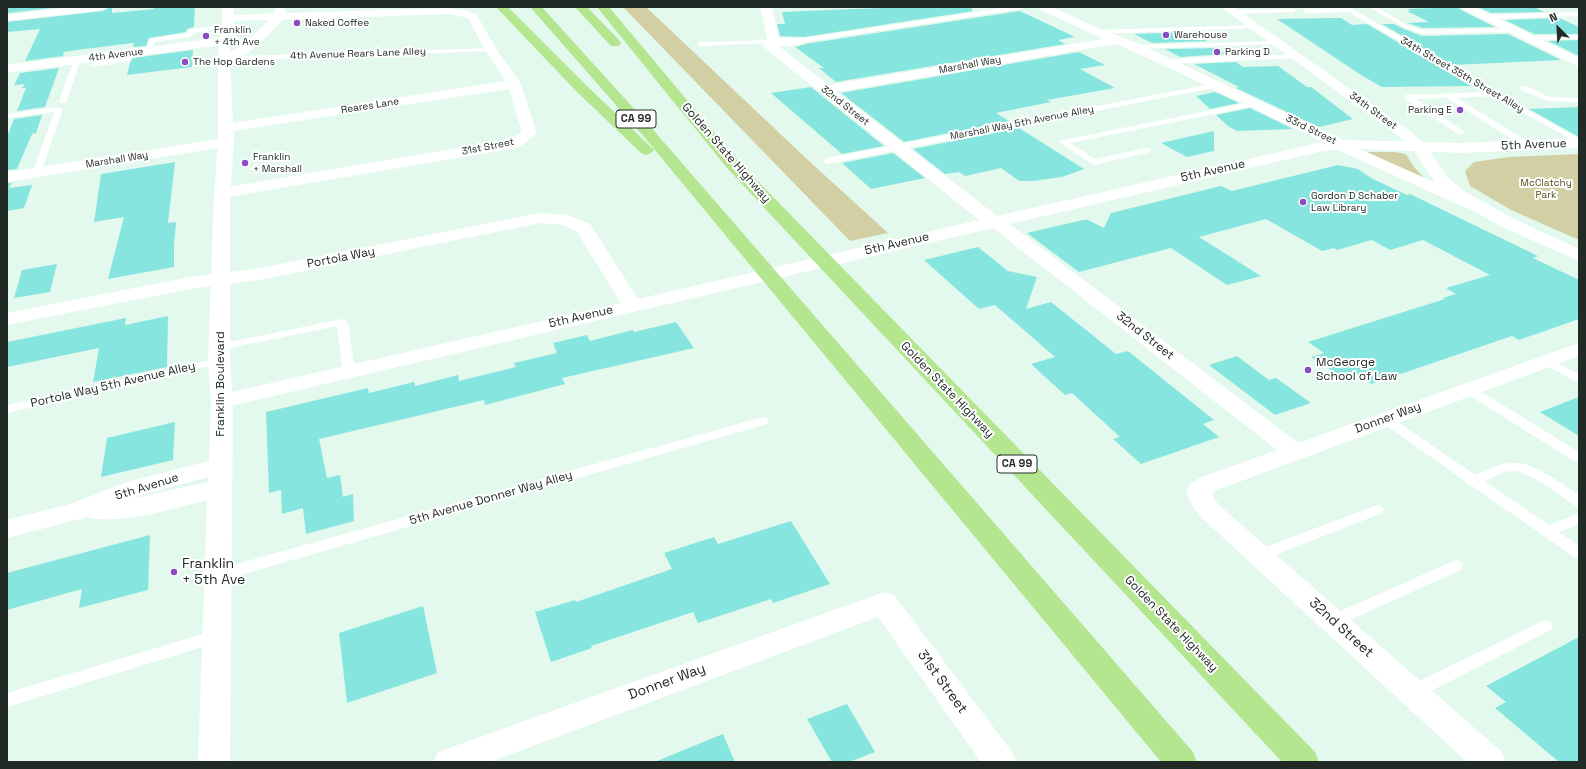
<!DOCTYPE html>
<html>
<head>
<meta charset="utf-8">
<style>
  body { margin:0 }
  #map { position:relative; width:1586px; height:769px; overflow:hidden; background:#e4f9ed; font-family:"Space Grotesk",sans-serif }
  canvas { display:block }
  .frame { position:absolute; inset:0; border:8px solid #222a26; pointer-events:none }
  .north { position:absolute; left:1538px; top:8px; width:40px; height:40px; -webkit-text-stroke:3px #fff; paint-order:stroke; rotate:336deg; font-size:11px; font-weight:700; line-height:16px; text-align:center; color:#222a26 }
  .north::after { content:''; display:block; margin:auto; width:14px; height:18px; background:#222a26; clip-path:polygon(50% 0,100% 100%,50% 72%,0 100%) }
</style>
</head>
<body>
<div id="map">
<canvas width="1586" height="769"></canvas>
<div class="frame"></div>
<div class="north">N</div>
</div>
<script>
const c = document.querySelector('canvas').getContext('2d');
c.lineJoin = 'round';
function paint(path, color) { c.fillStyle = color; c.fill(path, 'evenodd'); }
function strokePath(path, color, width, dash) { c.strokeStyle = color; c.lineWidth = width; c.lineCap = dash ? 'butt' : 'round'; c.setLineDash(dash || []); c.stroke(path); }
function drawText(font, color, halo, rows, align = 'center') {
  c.font = font + ' "Space Grotesk",sans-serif'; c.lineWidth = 4; c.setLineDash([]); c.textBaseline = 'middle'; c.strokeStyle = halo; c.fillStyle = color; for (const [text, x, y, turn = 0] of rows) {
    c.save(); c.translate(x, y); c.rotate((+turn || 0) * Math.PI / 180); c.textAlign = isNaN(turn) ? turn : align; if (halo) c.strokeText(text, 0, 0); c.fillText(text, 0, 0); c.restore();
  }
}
paint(new Path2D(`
  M623 7H646L809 161 888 233 850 241Z
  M1364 152H1395L1406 154 1414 167 1426 180Z
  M1579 154V240L1511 210 1470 186 1465 171 1474 162 1509 157Z`), '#d3cfa5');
paint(new Path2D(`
  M7 7H61L7 13Z
  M110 7H112V13L154 9 155 7H195L194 27 187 29 186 32 149 38 146 46 133 47 134 43 84 49 64 52 63 56 25 61 40 29 7 32V22L103 11Z
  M906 7H970L973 11 804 37 780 36 777 24H785L782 12Z
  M1458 7 1461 10 1495 27 1423 28 1407 23 1429 22 1407 11H1411L1407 9Z
  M1478 7H1534L1544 12 1491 13Z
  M1020 11 1075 37 1058 40 1065 44 836 82 819 68H824L795 47 803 45 805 44Z
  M1334 18H1341L1352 25 1367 24 1471 86 1382 87 1361 75 1277 19Z
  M1559 18 1579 27V34H1534L1505 20Z
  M1382 24H1394L1404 29 1422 36 1508 34 1561 60 1452 65Z
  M1194 32 1207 41 1152 43 1134 34Z
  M1579 40V56L1548 41Z
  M1216 48 1225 54 1180 57 1165 49Z
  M193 50 192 67 127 75 130 63 133 58Z
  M1079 52 1105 65 1080 69 1115 88 1047 100 1051 102 996 113 1009 121 904 142 841 93Z
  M1236 62 1243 67 1278 66 1307 87H1311L1353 119 1319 127 1236 88 1239 87 1194 64Z
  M59 68 45 107 17 111 26 88H22L25 84 14 85 20 73Z
  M811 87 884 146 842 154 771 93Z
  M1215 92 1239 103 1210 109 1196 96Z
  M1579 107V137L1529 109Z
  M1250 108 1293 129 1237 131 1228 126 1216 115Z
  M42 115 36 133 32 134 17 169 7 170V137L14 119Z
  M1019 128 1084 169 1062 177 1033 181H1019L1001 168 965 176 959 172 945 174 913 149Z
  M1214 131V151L1187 157 1161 143Z
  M893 153 925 178 871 189 842 163Z
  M175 162 168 223 176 222 174 245V267L108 279 124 217 94 222 101 174Z
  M1338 165 1358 169 1371 178 1407 195 1410 194 1538 256 1533 258 1579 280V319L1519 340 1512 336 1371 384 1355 373 1342 377 1311 357 1324 353 1308 342 1445 299 1443 298 1456 294 1446 288 1490 275 1423 240 1390 250 1372 240 1337 250 1334 248 1322 251 1266 219 1199 237 1261 276 1227 285 1171 248 1079 272 1027 233 1083 220H1088L1104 228 1111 213 1221 186 1232 191Z
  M7 183H12L9 188 32 185 24 208 7 211Z
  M978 247 1008 271 1037 277 1026 309 1051 302 1116 354 1128 351 1214 420 1203 424 1219 437 1141 464 1113 439 1120 437 1072 393 1065 395 1031 364 1055 357 995 305 979 309 924 260Z
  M57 264 50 292 14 298 22 270Z
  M168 316 167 367 93 382 99 348 7 367V342L126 318 125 325Z
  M676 322 694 348 562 378 565 384 485 405 484 400 319 439 327 478 340 475 343 497 353 494 354 521 306 534 303 508 282 514 281 490 269 493 266 412 368 388 369 393 414 382 415 386 458 375 459 381 516 367 514 363 557 353 553 343 587 335 590 341 633 330 634 332Z
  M1237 356 1269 380 1276 378 1311 403 1275 415 1209 365Z
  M1579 397V436L1540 412Z
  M175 422 173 460 101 477 107 438Z
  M791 521 830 584 773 603 771 599 698 623 693 612 591 646 592 648 551 662 535 612 575 600 576 602 672 569 664 553 714 537 718 544Z
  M150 535 148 590 79 608 82 589 7 610V573Z
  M423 606 437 673 347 703 339 633Z
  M1579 637V762H1559L1495 708 1506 702 1486 686Z
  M847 704 875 752 849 762H832L807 719Z
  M723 734 735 762H657V761Z`), '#86e5de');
paint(new Path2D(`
  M1009 7H1024L1021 9 799 43 796 41 799 39Z
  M1342 7H1349L1579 139V144L1494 96 1457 98 1530 143 1531 145 1530 147H1524L1447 98 1416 99 1465 132 1464 134H1458L1405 99V95L1487 92 1349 12 1305 13 1302 11 1305 9 1343 8Z
  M1372 7H1377L1409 26 1423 30 1512 28 1515 30 1512 32 1422 34 1405 28 1372 9Z
  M1295 9V11L1293 12 1234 14 1231 12 1234 10Z
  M1579 12V16L1485 19 1482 17 1485 15Z
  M228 24 231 26 230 27 193 33 192 36 190 37 154 42 151 52 146 51 149 39 187 33 188 30 190 29Z
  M1255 25 1258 27 1257 28 1096 34 1093 32 1096 30Z
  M1579 35V39L1528 40 1525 38 1528 36Z
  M774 40 776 41V43L700 46 697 44 700 42Z
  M1277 41 1280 43 1279 44 1135 49 1132 47 1135 45Z
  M491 48 494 50 493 51 241 60 224 62 221 60 224 58 241 56Z
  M128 52 133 53 130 61 93 67 90 65 93 63 125 58Z
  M1297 55 1299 56V58L1168 64 1165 62C1173 55 1278 55 1297 55Z
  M77 58 80 60 67 101 66 103H60L59 101 74 60Z
  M1216 83 1220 85 1219 87 827 164 823 161 827 158Z
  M1521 86H1527L1549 97 1579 98V102L1548 101 1521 90Z
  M1256 101H1259V105L1070 143 1095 159 1147 148 1151 150 1150 152 1094 165 1059 142 1063 140Z
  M59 107 63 109 41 172 37 175 34 174 33 172 54 112 7 118V114Z
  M342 319 348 322 355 372 353 375H345L343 372 337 326 220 350 216 349 214 347 216 345 220 344Z
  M219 358 223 359 225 361 223 363 7 413V405Z
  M1546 358 1579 374V383L1542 363 1540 361 1542 359Z
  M1468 385 1472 386 1579 452V462L1574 461 1464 392 1462 389 1464 386Z
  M1385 415 1389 416 1475 475C1486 470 1498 464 1510 463 1532 460 1561 484 1579 495V507L1574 505C1559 495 1529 470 1511 471 1502 472 1493 478 1484 481L1549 525 1579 513V524L1559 532 1579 546V558L1574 557 1472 486 1467 484 1465 481 1381 422 1379 419 1381 416Z
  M763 417 767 418 769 421 767 424 219 581 214 579 212 575 214 571 219 569Z
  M1377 505 1382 507 1384 510 1382 513 1265 559 1260 560 1255 559 1253 555 1255 551Z
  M1456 560 1461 562 1463 566 1461 570 1339 625 1333 627 1327 625 1325 621 1327 617Z
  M1545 620 1551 622 1553 626 1551 630 1419 697 1413 699 1407 697 1405 692 1407 687Z
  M216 630 222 631 224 636 222 641 7 707V693Z`), '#fff');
paint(new Path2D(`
  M74 7H109L103 10 7 21V15Z
  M276 7H284L286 13 449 8 464 10 476 14 497 50 521 84 537 133 521 146 516 148 222 198 216 197 214 193 216 189 222 188 511 139 522 132 509 89 226 132 221 131 219 128 221 125 226 124 506 81 485 50 468 18 449 14 283 20C270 33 239 68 220 63L218 60 220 57 242 46 269 20 228 21 224 20 222 18 224 16 274 13Z
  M760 7H772L779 38H803L805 41 803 44 780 47 828 85 1103 39 1039 9 1037 7H1052L1100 29 1139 44 1343 140 1460 143 1579 138V148L1460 153 1360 149 1483 204 1485 208 1483 212 1477 213 1338 150 1323 151 1010 224 1298 443 1579 343V356L1217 490 1212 494 1214 499 1221 507 1502 752 1506 762H1467L1203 519C1195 510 1190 503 1186 491L1190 485 1199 478 1277 450 993 228 222 408 214 406 211 401 214 396 621 303 577 232 564 225 540 223 260 280 190 289 7 325V313L190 277 260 268 540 213 567 215 590 224 638 299 979 220 765 48 763 45 768 42ZM1116 44 1163 65 1323 142 997 216 837 92Z
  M1460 7H1475L1579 58V67L1462 9Z
  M225 37 229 38 231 41 229 44 7 73V65Z
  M226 138 231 140 234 143 231 146 7 182V172Z
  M884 592 894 595 1012 752 1016 762H981L878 617 490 762H434L438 752Z`), '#fff');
paint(new Path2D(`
  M222 7H234V26L231 41 230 60 234 143 230 193V361L233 401 230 762H198L207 500C174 508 119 526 87 517L7 538V520L70 504 127 482 209 461 211 401 208 361 214 193 218 143V60L219 41 222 26ZM208 477V482L131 499 144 494Z
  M1221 7H1234L1411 132 1424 143 1448 178 1464 191 1514 219 1579 249V261L1502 227 1452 199 1436 184 1413 149 1401 138Z`), '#fff');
paint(new Path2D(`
  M496 7H508L587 86 651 147 654 150 651 153 646 155 641 153 577 92Z
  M530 7H542L655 132 1193 752 1197 762H1161L645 138Z
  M575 7H587L619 40 621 43 619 46H611Z
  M597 7H609L739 162 1315 752 1319 762H1282L727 168Z`), '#b4e58f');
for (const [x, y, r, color] of [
  [297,23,4,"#894dc3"],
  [1166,35,4,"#894dc3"],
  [206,36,4,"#894dc3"],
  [1217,52,4,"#894dc3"],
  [185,62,4,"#894dc3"],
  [1460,110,4,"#894dc3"],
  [245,163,4,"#894dc3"],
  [1303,202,4,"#894dc3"],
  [1308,370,4,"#894dc3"],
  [174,572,4,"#894dc3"]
]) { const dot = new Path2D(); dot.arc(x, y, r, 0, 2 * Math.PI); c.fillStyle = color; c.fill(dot); strokePath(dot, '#fff', 1.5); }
drawText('10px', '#222a26', '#fff', [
  ["Naked Coffee",305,23],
  ["Franklin",214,30],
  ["+ 4th Ave",214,42],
  ["Warehouse",1174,35],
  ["Parking D",1225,52],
  ["The Hop Gardens",193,62],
  ["Parking E",1452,110,"right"],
  ["Franklin",253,157],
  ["+ Marshall",253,169],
  ["Gordon D Schaber",1311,196],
  ["Law Library",1311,208]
], 'left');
drawText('10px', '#222a26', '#fff', [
  ["4th Avenue Rears Lane Alley",358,54,-2],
  ["4th Avenue",116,55,-7],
  ["Marshall Way",970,65,-10],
  ["34th Street 35th Street Alley",1462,75,30],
  ["Reares Lane",370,106,-9],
  ["32nd Street",845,106,38],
  ["34th Street",1373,111,36],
  ["Marshall Way 5th Avenue Alley",1022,123,-11],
  ["33rd Street",1311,130,26],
  ["31st Street",488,147,-11],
  ["Marshall Way",117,160,-9]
]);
drawText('10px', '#55501b', '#fff', [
  ["McClatchy",1546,183],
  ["Park",1546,195]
]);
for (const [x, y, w] of [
  [636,119,40],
  [1017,464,40]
]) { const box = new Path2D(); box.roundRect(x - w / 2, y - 9, w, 18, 3); c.fillStyle = '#fff'; c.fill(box); strokePath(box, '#222a26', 1); }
drawText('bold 11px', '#222a26', null, [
  ["CA 99",636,119],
  ["CA 99",1017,464]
]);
drawText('12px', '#222a26', '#fff', [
  ["5th Avenue",1534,145,-2],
  ["Golden State Highway",726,153,49],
  ["5th Avenue",1213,171,-13],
  ["5th Avenue",897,244,-13],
  ["Portola Way",341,258,-11],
  ["5th Avenue",581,317,-13],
  ["32nd Street",1145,336,38],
  ["Franklin Boulevard",221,384,-90],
  ["Portola Way 5th Avenue Alley",113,385,-13],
  ["Golden State Highway",947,390,46],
  ["Donner Way",1388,418,-20],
  ["5th Avenue",147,487,-17],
  ["5th Avenue Donner Way Alley",491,498,-16],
  ["Golden State Highway",1171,624,46]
]);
drawText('12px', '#222a26', '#fff', [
  ["McGeorge",1316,363],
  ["School of Law",1316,377]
], 'left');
drawText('14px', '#222a26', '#fff', [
  ["Franklin",182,564],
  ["+ 5th Ave",182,580]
], 'left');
drawText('14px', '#222a26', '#fff', [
  ["32nd Street",1341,628,42],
  ["Donner Way",667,682,-20],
  ["31st Street",942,682,54]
]);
</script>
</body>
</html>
